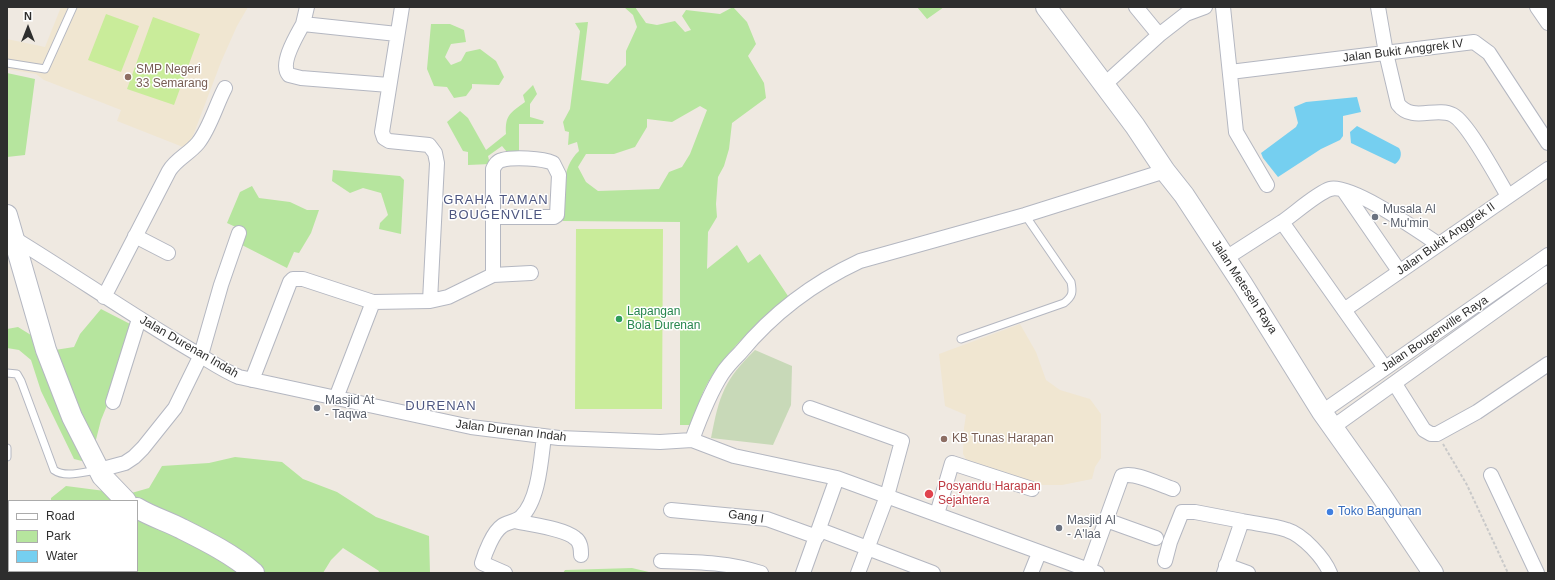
<!DOCTYPE html>
<html>
<head>
<meta charset="utf-8">
<style>
  body { margin:0 }
  #map { position:relative; width:1555px; height:580px; overflow:hidden; background:#efe9e1; font-family:Helvetica,sans-serif }
  canvas { display:block }
  .frame { position:absolute; inset:0; border:8px solid #2e2e2e; pointer-events:none }
  .legend { position:absolute; left:8px; top:500px; width:130px; height:72px; box-sizing:border-box; background:#fff; border:1px solid #ababab; margin:0; padding:5px 7px; list-style:none; font-size:12px; color:#2e2e2e }
  .legend li { display:flex; align-items:center; gap:8px; height:20px }
  .legend b { width:20px; border:1px solid #ababab }
  .north { position:absolute; left:8px; top:8px; width:40px; height:40px; -webkit-text-stroke:3px #fff; paint-order:stroke; rotate:0deg; font-size:11px; font-weight:700; line-height:16px; text-align:center; color:#2e2e2e }
  .north::after { content:''; display:block; margin:auto; width:14px; height:18px; background:#2e2e2e; clip-path:polygon(50% 0,100% 100%,50% 72%,0 100%) }
</style>
</head>
<body>
<div id="map">
<canvas width="1555" height="580"></canvas>
<div class="frame"></div>
<ul class="legend">
<li><b style="height:5px;background:#fff"></b>Road</li>
<li><b style="height:11px;background:#b6e59e"></b>Park</li>
<li><b style="height:11px;background:#75cff0"></b>Water</li>
</ul>
<div class="north">N</div>
</div>
<script>
const c = document.querySelector('canvas').getContext('2d');
c.lineJoin = 'round';
function paint(path, color) { c.fillStyle = color; c.fill(path, 'evenodd'); }
function strokePath(path, color, width, dash) { c.strokeStyle = color; c.lineWidth = width; c.lineCap = dash ? 'butt' : 'round'; c.setLineDash(dash || []); c.stroke(path); }
function drawText(font, color, halo, rows, align = 'center') {
  c.font = font + ' Helvetica,sans-serif'; c.lineWidth = 3; c.setLineDash([]); c.textBaseline = 'middle'; c.strokeStyle = halo; c.fillStyle = color; for (const [text, x, y, turn = 0] of rows) {
    c.save(); c.translate(x, y); c.rotate((+turn || 0) * Math.PI / 180); c.textAlign = isNaN(turn) ? turn : align; if (halo) c.strokeText(text, 0, 0); c.fillText(text, 0, 0); c.restore();
  }
}
paint(new Path2D(`
  M61 7H248L237 26 221 62 188 149 117 121 121 110 44 80 36 74 7 69V39L45 47Z
  M1020 324 1036 352 1046 380 1060 390 1090 399 1101 414V458L1095 467 1092 479 1062 485H1040L967 461 963 454 964 428 966 415 945 406 939 354Z`), '#f0e6d1');
paint(new Path2D(`
  M624 7H635L646 23 657 25 675 21 685 32 691 30 682 16 686 10 720 14 733 7 747 22 756 44 748 56 764 83 766 98 732 123 729 149 724 166 718 177 716 204 717 217 708 232 707 269 737 245 748 263 760 254 788 296C758 324 722 353 704 390 699 401 696 414 692 425H680V222L563 221C564 197 560 168 579 151L577 142 568 145 569 132 565 131 563 122 570 109 580 31 575 23 588 22 581 80 608 84 626 65V51L637 27 633 15ZM700 106 707 110 690 154 682 167 669 172 659 189 598 191 586 182 578 167 586 154H614L635 147 647 127V119L672 122Z
  M917 7H944L927 19Z
  M431 24H450L464 30 466 42 451 44 445 57 451 65 461 61 466 52 480 49 496 61 504 77 499 85 472 84V88L466 96 454 98 447 87 434 86 427 69Z
  M7 73 35 79 25 155 7 157Z
  M533 85 537 94 530 104V117L544 121 543 124H519V151L507 152 502 146 488 156 490 164 468 165V152L463 151 447 122 460 111 468 118 486 150 506 134C505 115 510 113 525 102L523 95Z
  M333 170 400 176 404 180 401 234 379 229 380 223 388 215 381 193 363 188 350 193 332 181Z
  M252 186 259 198 290 202 307 210H319L311 233 299 253 294 252 287 268 238 243 242 230 227 223 240 192Z
  M101 309 134 326 110 398 101 420 90 463 74 459 41 391 31 360 19 350 7 348V329L18 327 55 350 74 347 80 334Z
  M235 457 282 462 303 479 337 492 376 517 429 536 430 573H378L379 571 343 548 331 560 323 573H83V571H137V501H51V498L66 486 128 494 149 488 162 466 209 463Z
  M7 516 9 518V571H45L44 573H7Z
  M632 568 653 573H563L565 570Z`), '#b6e59e');
paint(new Path2D(`
  M755 350 792 366 791 405 773 445 711 438C719 396 724 380 755 350Z`), '#c8d9b8');
paint(new Path2D(`
  M106 14 139 26 121 72 88 60Z
  M153 17 200 34 174 105 127 89Z
  M576 229H663L662 409H575Z`), '#c9ec9a');
paint(new Path2D(`
  M1357 97 1361 112 1343 116V136L1340 140 1321 149 1278 177 1263 158 1261 153 1296 127 1298 123 1294 107 1306 102Z
  M1357 126 1399 148C1403 154 1400 161 1395 164L1351 143 1350 132Z`), '#75cff0');
const service = new Path2D(`
  M7 63 45 69 73 7
  M961 339 1064 303C1073 296 1073 292 1071 282L1025 215
  M7 373 17 374 21 381 54 470C65 478 83 472 97 470
  M7 448V457`);
const minor = new Path2D(`
  M402 7 382 132 384 138 389 141 429 145 435 153 437 163 430 301
  M1136 7 1159 35
  M1223 7 1236 132 1267 185
  M1378 7 1386 53 1398 104C1412 123 1436 106 1453 115 1468 123 1498 179 1508 196
  M1537 7 1548 23
  M303 24 307 7
  M1230 72 1474 42 1489 53 1548 143
  M1105 84 1159 35 1186 14 1205 7
  M389 85 301 78 289 75C279 64 297 35 303 24L397 34
  M1344 191 1399 271
  M492 217H554L557 215 559 175 553 163C542 158 513 157 502 160 497 161 495 165 493 169V275
  M135 236 168 253
  M15 239C74 275 131 315 191 350 207 359 222 370 239 377L471 427 559 438 660 442 692 440
  M1226 258 1282 222
  M104 297 169 171C176 159 189 154 198 143 210 128 216 105 225 88
  M1344 310 1548 169
  M1385 368 1282 222C1294 214 1317 193 1330 189 1350 183 1420 232 1438 244
  M252 380 290 282 293 279H303L373 302 430 301 448 297 493 275 531 273
  M1395 384 1424 430 1431 434H1437L1477 412 1548 364
  M336 398 373 302
  M113 402 139 319
  M810 408 902 441 887 496 858 573
  M1322 412 1548 255
  M1333 427 1548 273
  M692 440C700 418 709 394 722 374 727 366 734 359 740 353 773 313 813 283 860 261L1025 215 1165 171
  M692 440 734 456 837 478 1097 573
  M99 470 125 463 134 457 143 448 175 408 201 355 221 285 239 233
  M1491 475 1537 573
  M671 510 767 519 817 537
  M937 514 952 463 1032 489
  M1106 520 1156 538
  M515 521C531 525 563 528 575 538 581 542 581 549 581 555
  M820 530 933 573
  M661 561C695 562 728 562 761 573
  M1165 561 1170 542 1182 512H1195L1242 521
  M1226 565 1248 573
  M505 573 482 563C485 553 493 532 502 526 507 522 516 522 521 517 539 500 541 459 544 436
  M803 573 837 478
  M1031 573 1039 553
  M1087 573 1122 476C1134 471 1160 485 1173 489
  M1224 573 1242 521C1257 524 1273 525 1287 530 1303 535 1324 558 1330 573`);
const secondary = new Path2D(`
  M1046 7 1135 126 1165 171 1184 195 1243 285 1322 412 1381 495 1433 573
  M7 215 46 350 72 417 102 476 126 501
  M137 508C152 517 167 521 182 529 206 541 234 555 254 573`);
strokePath(service, '#b4b7c1', 9);
strokePath(minor, '#b4b7c1', 16);
strokePath(secondary, '#b4b7c1', 22);
strokePath(new Path2D(`
  M1443 444 1467 485 1508 573`), '#c9c9c9', 2, [3, 2]);
strokePath(service, '#fff', 7);
strokePath(minor, '#fff', 14);
strokePath(secondary, '#fff', 20);
for (const [x, y, r, color] of [
  [128,77,4,"#8d6e63"],
  [1375,217,4,"#6b7280"],
  [619,319,4,"#2e9e5b"],
  [317,408,4,"#6b7280"],
  [944,439,4,"#8d6e63"],
  [929,494,5,"#e0444e"],
  [1330,512,4,"#3f7fe0"],
  [1059,528,4,"#6b7280"]
]) { const dot = new Path2D(); dot.arc(x, y, r, 0, 2 * Math.PI); c.fillStyle = color; c.fill(dot); strokePath(dot, '#fff', 1.5); }
drawText('12px', '#2e2e2e', '#fff', [
  ["Jalan Bukit Anggrek IV",1403,51,-7],
  ["Jalan Bukit Anggrek II",1446,239,-35],
  ["Jalan Meteseh Raya",1244,287,57],
  ["Jalan Bougenville Raya",1435,334,-34],
  ["Jalan Durenan Indah",189,347,30],
  ["Jalan Durenan Indah",511,431,7],
  ["Gang I",746,517,8]
]);
drawText('12px', '#785e54', '#fff', [
  ["SMP Negeri",136,70],
  ["33 Semarang",136,84],
  ["KB Tunas Harapan",952,439]
], 'left');
drawText('12px', '#5b616d', '#fff', [
  ["Musala Al",1383,210],
  ["- Mu'min",1383,224],
  ["Masjid At",325,401],
  ["- Taqwa",325,415],
  ["Masjid Al",1067,521],
  ["- A'laa",1067,535]
], 'left');
drawText('12px', '#27864d', '#fff', [
  ["Lapangan",627,312],
  ["Bola Durenan",627,326]
], 'left');
drawText('12px', '#be3a42', '#fff', [
  ["Posyandu Harapan",938,487],
  ["Sejahtera",938,501]
], 'left');
drawText('12px', '#366cbe', '#fff', [
  ["Toko Bangunan",1338,512]
], 'left');
c.letterSpacing = '1px';
drawText('13px', '#4d5680', '#fff', [
  ["GRAHA TAMAN",496,200],
  ["BOUGENVILE",496,215],
  ["DURENAN",441,406]
]);
c.letterSpacing = '0px';
</script>
</body>
</html>
